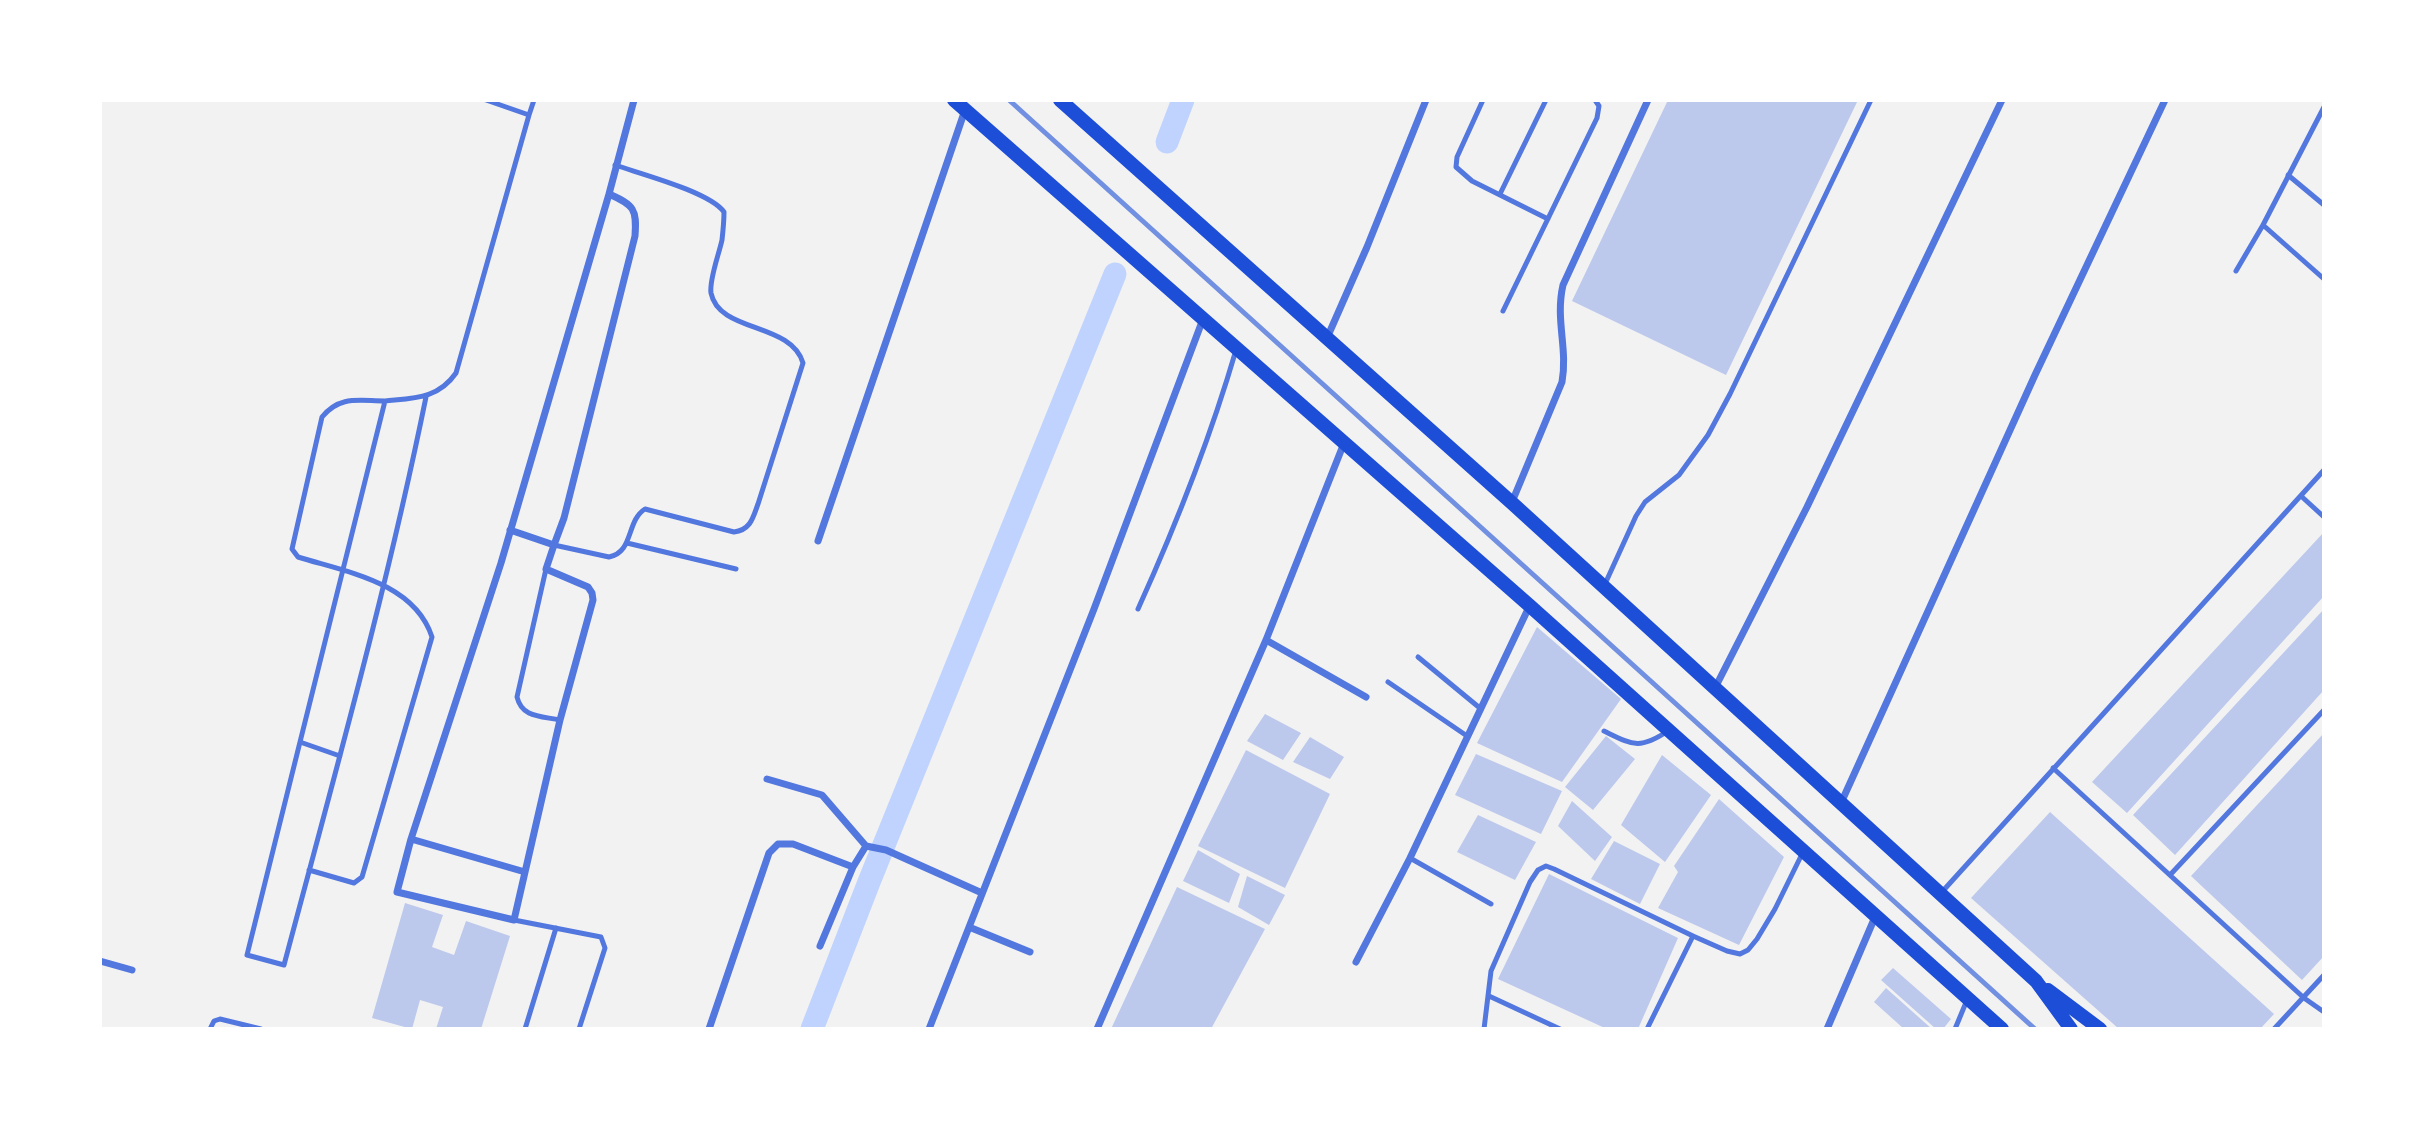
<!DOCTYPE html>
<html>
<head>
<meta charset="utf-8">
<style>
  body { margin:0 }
  #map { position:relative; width:2424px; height:1129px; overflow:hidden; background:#f2f2f2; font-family:Montserrat,sans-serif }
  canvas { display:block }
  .frame { position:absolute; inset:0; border:102px solid #fff; pointer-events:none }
</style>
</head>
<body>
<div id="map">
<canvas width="2424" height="1129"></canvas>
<div class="frame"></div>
</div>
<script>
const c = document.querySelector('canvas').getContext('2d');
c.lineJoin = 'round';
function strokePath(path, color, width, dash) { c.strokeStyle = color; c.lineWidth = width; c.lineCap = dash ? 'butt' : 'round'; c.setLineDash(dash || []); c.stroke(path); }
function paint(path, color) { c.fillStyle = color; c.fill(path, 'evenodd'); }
strokePath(new Path2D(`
  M1167 142 1183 100
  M812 1029 869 882 1115 274`), '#bfd3fe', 23);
paint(new Path2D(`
  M1668 100H1858L1726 375 1572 301Z
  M2324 532V596L2127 813 2092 782Z
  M2324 609V690L2175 855 2133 815Z
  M1537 627 1621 699 1562 782 1477 743Z
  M1265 714 1301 733 1283 760 1247 741Z
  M2324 733V956L2302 980 2191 876Z
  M1606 736 1635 759 1593 810 1565 787Z
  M1310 737 1344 757 1330 779 1293 762Z
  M1246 750 1330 794 1285 888 1198 846Z
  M1476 754 1562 791 1541 834 1455 795Z
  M1662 755 1711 795 1665 862 1621 825Z
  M1719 799 1784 857 1739 945 1658 908 1678 872 1674 866Z
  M1572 801 1612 837 1595 861 1558 826Z
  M2050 812 2274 1014 2260 1029H2119L1971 898Z
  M1478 815 1536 842 1515 880 1457 852Z
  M1614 841 1660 864 1640 904 1591 879Z
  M1198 850 1240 874 1229 903 1183 881Z
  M1549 874 1678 938 1638 1029H1607L1498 979Z
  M1247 876 1285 895 1269 925 1238 907Z
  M1177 887 1265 929 1211 1029H1111Z
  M405 903 443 915 432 947 454 955 466 921 510 936 481 1029H436L443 1007 420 1000 412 1029 372 1018Z
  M1893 968 1951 1019 1943 1029H1936L1881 980Z
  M1886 988 1932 1029H1904L1874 1002Z`), '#bdc9ec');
strokePath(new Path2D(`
  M486 100 529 115 534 100
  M1483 100 1457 157 1456 167 1472 181 1548 219
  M2324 107 2263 225 2324 279
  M2288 175 2324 205
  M1500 194 1546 100
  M2236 271 2263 225
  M1503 311 1597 118 1599 106 1595 100
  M2301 496 2324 517
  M627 543 736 569
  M554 545 609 557C634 552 626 521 645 509L734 532C751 530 753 517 758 504L803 363C791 322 719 333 711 293 709 280 719 254 722 240 723 231 724 222 724 212 710 192 641 174 615 165
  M546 569 517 697C522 718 541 716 560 720
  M1605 584 1636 516 1645 502 1679 475 1708 435 1730 394 1871 100
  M1138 609C1176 525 1210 439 1236 350
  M1418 657 1481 709
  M1388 682 1467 736
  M1604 731C1633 745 1639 750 1668 731
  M300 742 247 955 284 965C334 777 387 589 426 397
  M340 756 300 742 385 401C414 398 438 399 456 373L529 115
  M2053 768 2304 998 2324 1012
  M1410 858 1491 904
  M309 870 354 883 362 877 432 637C414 582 346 572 298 557L292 549 322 417C340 395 359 401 385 401
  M2170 875 2324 710
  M1941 893 2324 470
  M514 920 601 937 605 948 579 1029
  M1489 996 1560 1029
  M210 1029 214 1021 220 1019 261 1029
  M525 1029 556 928
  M1484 1029 1491 971 1530 882 1538 870 1546 866 1554 869 1693 936 1727 951 1740 954 1748 950 1757 939 1775 909 1803 852
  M1647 1029 1693 936
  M1955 1029 1967 1000
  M2274 1029 2324 975`), '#5277de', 5);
strokePath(new Path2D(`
  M1327 338 1367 247 1426 100
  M1512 502 1562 382C1568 348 1555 320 1563 285L1648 100
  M510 530 554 545 564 518 635 236C637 209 634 205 609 194
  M818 541 965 110
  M554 545 546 569 588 587 592 593 593 600 560 720 514 920 397 892 411 839 501 563 609 194 634 100
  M1266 640 1366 697
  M1715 688 1807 507 2002 100
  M767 779 822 795 866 846 886 850 982 893
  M1841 803 2035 375 2165 100
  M411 839 525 872
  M969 927 1030 952
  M820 946 853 867 866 846
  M100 961 132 970
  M1356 962 1410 858 1529 607
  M709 1029 769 853 778 844H793L853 867
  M929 1029 1094 609 1203 319
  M1097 1029 1266 640 1344 443
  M1827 1029 1875 917`), '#5277de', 7);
strokePath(new Path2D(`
  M954 100 1530 606 2002 1029
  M1060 100 1512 503 2036 981 2071 1029
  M2048 990 2100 1029`), '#1d4ed8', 14);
strokePath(new Path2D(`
  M1009 100 2035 1029`), '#7290e2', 5);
</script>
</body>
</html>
